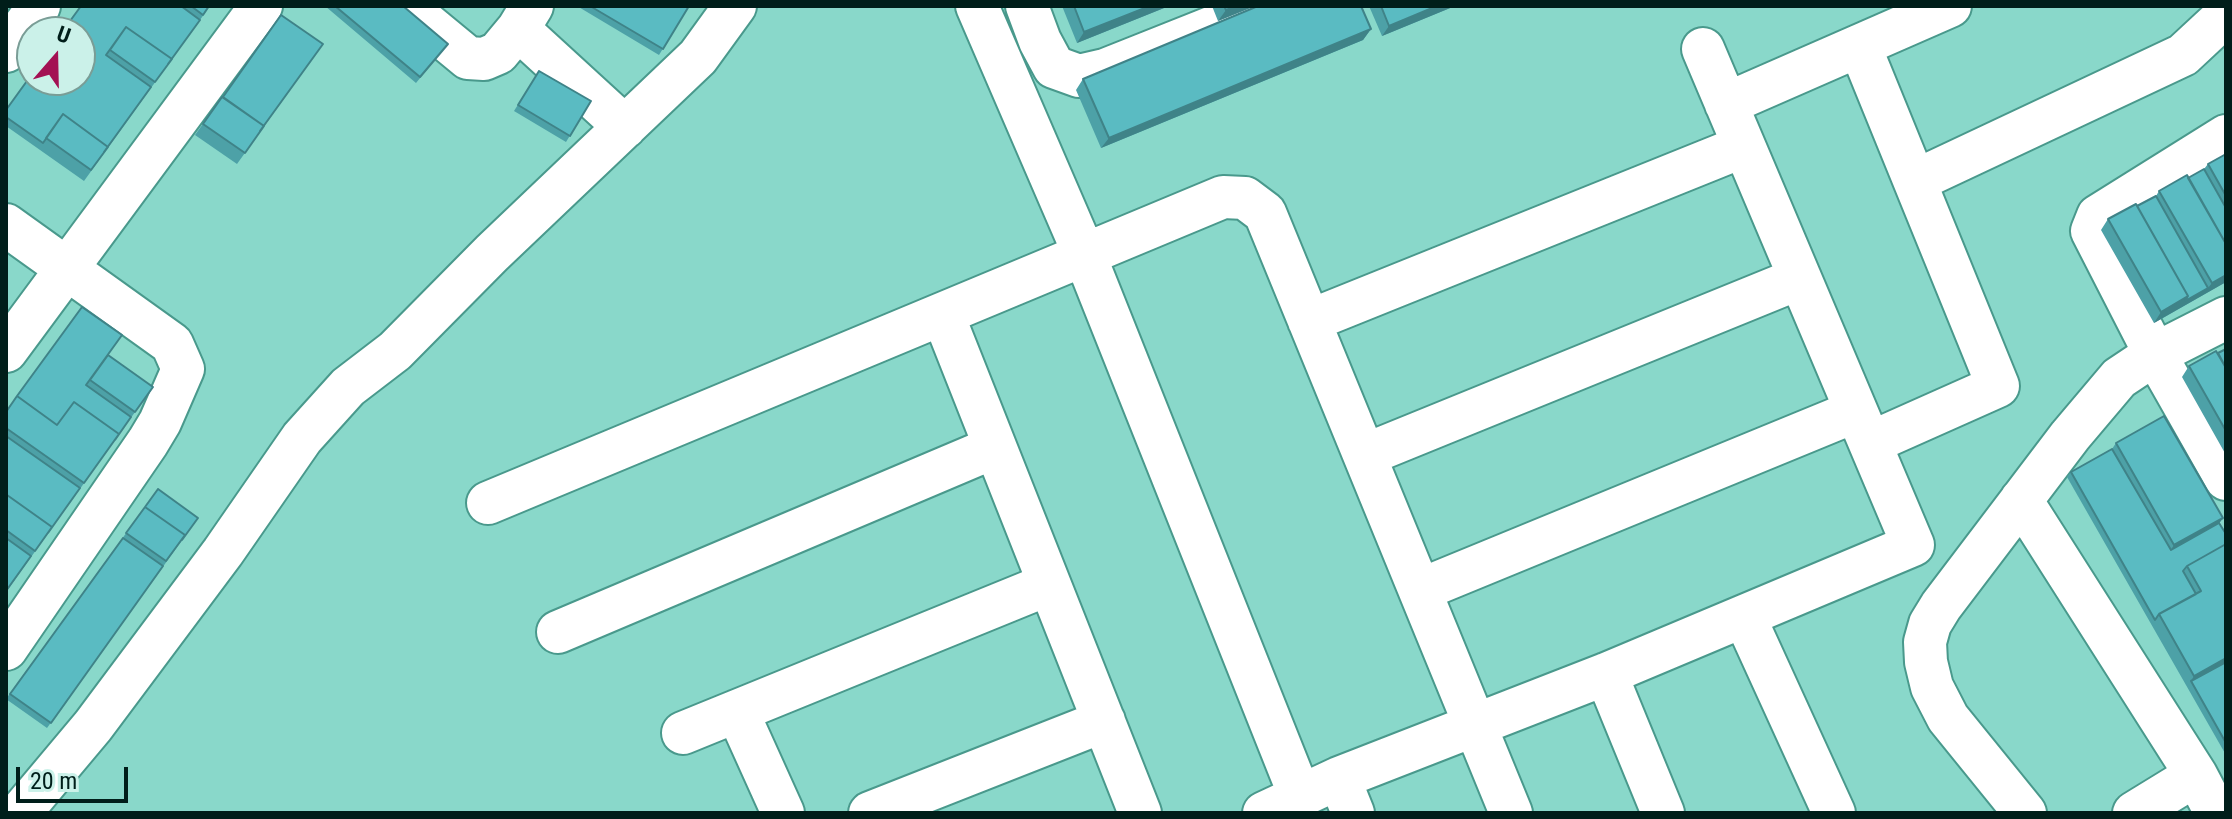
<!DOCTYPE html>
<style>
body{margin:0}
#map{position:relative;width:2232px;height:819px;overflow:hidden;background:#89d8ca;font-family:"Roboto Condensed",sans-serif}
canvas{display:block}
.frame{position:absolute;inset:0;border:8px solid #001e1a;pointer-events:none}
.north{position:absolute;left:16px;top:16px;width:80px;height:80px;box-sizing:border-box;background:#cbf1e9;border:2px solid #7a9d96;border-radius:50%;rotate:20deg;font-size:22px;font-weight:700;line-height:32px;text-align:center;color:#001e1a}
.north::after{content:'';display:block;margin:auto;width:28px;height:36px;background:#a31153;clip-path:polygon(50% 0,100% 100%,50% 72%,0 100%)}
.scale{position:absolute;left:16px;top:767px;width:112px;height:36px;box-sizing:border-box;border:4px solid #001e1a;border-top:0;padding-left:10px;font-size:24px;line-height:28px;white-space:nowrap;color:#001e1a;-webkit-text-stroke:6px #cbf1e9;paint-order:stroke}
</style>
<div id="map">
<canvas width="2232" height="819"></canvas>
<div class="frame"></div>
<div class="north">U</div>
<div class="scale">20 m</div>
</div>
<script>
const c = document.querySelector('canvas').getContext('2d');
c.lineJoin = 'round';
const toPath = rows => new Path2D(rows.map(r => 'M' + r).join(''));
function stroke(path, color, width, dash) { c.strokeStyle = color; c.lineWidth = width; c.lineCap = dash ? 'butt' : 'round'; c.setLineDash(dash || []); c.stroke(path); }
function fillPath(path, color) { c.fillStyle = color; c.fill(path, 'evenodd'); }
const minor = toPath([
 [405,6,468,58,484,59,498,53,518,29,532,6],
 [977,6,1085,256,1300,796],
 [1027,6,1040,41,1054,67,1079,76,1105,70,1266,6],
 [518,29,625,127],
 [1860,47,1998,386,1870,443],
 [6,51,39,6],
 [1726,104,1950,6],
 [2226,136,2098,216,2092,231,2155,354,2226,479],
 [1915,181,2183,55,2226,15],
 [6,225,172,344,183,369,160,422,148,442,6,649],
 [943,315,1140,813],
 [1309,321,1744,146],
 [6,351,261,6],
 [1365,455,1800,278],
 [2021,500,2196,775,2216,813],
 [488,503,1223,197,1245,198,1265,213,1511,813],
 [1420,590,1856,411],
 [1744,616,1834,813],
 [558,632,995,447],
 [1606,674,1663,813],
 [737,711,783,813],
 [683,733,1049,584],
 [1339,778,1353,813],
 [20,813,93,726,223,552,302,438,348,387,395,351,492,253,698,57,735,6],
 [870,813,1104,721],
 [1264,813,1339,778,1606,674,1913,545,1703,49],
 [2025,813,1948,718,1932,687,1926,662,1925,642,1930,624,1941,606,2070,436,2119,378,2155,354,2226,318],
 [2134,813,2196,775]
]);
const wall = toPath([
 [81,6,210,6,84,181,6,126,6,110],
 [325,6,403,6,448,44,416,83],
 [577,6,689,6,659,55],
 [1062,6,1169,6,1077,43],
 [1212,6,1255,6,1218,21],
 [1369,6,1455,6,1382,36],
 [281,15,323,44,237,164,195,135],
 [1371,29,1363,40,1101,148,1076,90,1083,79],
 [539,71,591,101,566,142,514,111],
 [2226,154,2226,282,2154,323,2101,230,2108,219,2137,206,2156,196,2159,191,2188,178,2204,169,2208,164],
 [2226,349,2226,455,2182,377,2189,366],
 [100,366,153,387,6,592,6,412],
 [2116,443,2223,518,2219,523,2226,534,2226,755,2067,477,2071,472,2112,449],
 [145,507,198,518,47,728,6,699]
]);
const shadedWall = toPath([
 [1150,6,1169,6,1077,43,1084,32],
 [1236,6,1255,6,1218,21,1226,10],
 [1437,6,1455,6,1382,36,1389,26],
 [1371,29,1363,40,1101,148,1109,138],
 [2226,275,2226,282,2154,323,2161,312,2188,296,2208,288,2212,283],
 [2223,518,2215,529,2167,556,2174,545],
 [2226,658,2226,665,2191,681,2194,676]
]);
const building = toPath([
 [81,6,181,6,200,20,168,64,172,59,126,27,106,55,151,87,104,152,108,147,63,114,43,143,6,117,6,110,32,74,32,80,80,80,80,32,62,32,81,6],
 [191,6,209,6,203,15,191,6],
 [335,6,403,6,448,44,420,77,335,6],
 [590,6,689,6,663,49,590,6],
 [1074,6,1150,6,1084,32,1074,6],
 [1224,6,1236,6,1226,10,1224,6],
 [1258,6,1361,6,1371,29,1109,138,1083,79,1258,6],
 [1381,6,1437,6,1389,26,1381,6],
 [281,15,323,44,260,131,264,126,223,97,281,15],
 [126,27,172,59,155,82,110,50,126,27],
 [539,71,591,101,570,136,518,105,539,71],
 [222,97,264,126,245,153,203,124,222,97],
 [63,114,108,147,91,170,46,138,63,114],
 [2226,154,2226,196,2208,164,2226,154],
 [2204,169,2226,208,2226,244,2188,178,2204,169],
 [2187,175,2226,244,2226,275,2212,283,2159,191,2187,175],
 [2156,196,2208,288,2185,301,2188,296,2137,206,2156,196],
 [2136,204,2188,296,2161,312,2108,219,2136,204],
 [82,307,122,335,86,385,131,417,115,440,119,434,74,402,57,425,17,396,82,307],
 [2226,349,2226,368,2218,353,2226,349],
 [2216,351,2226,368,2226,431,2189,366,2216,351],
 [108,355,153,387,135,412,90,380,108,355],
 [17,396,57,425,74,402,119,434,84,483,6,428,6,412,17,396],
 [2164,416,2223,518,2174,545,2116,443,2164,416],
 [6,436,80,488,48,533,52,527,7,495,6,496,6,436],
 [2112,449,2171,550,2219,523,2226,534,2226,544,2187,566,2183,571,2196,594,2159,614,2155,620,2071,472,2112,449],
 [158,489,198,518,182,540,185,535,145,507,158,489],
 [7,495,52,527,35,551,6,530,7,495],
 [145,507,185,535,166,561,126,533,145,507],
 [6,538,31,556,6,591,6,538],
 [123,538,163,566,51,723,10,694,123,538],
 [2226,544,2226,658,2194,676,2159,614,2201,591,2187,566,2226,544],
 [2226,662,2226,743,2191,681,2226,662]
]);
stroke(minor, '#49998c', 46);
stroke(minor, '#fff', 42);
fillPath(wall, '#4da1a7');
fillPath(shadedWall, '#3f8388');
fillPath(building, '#5abbc2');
stroke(building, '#3f8388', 2);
</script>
